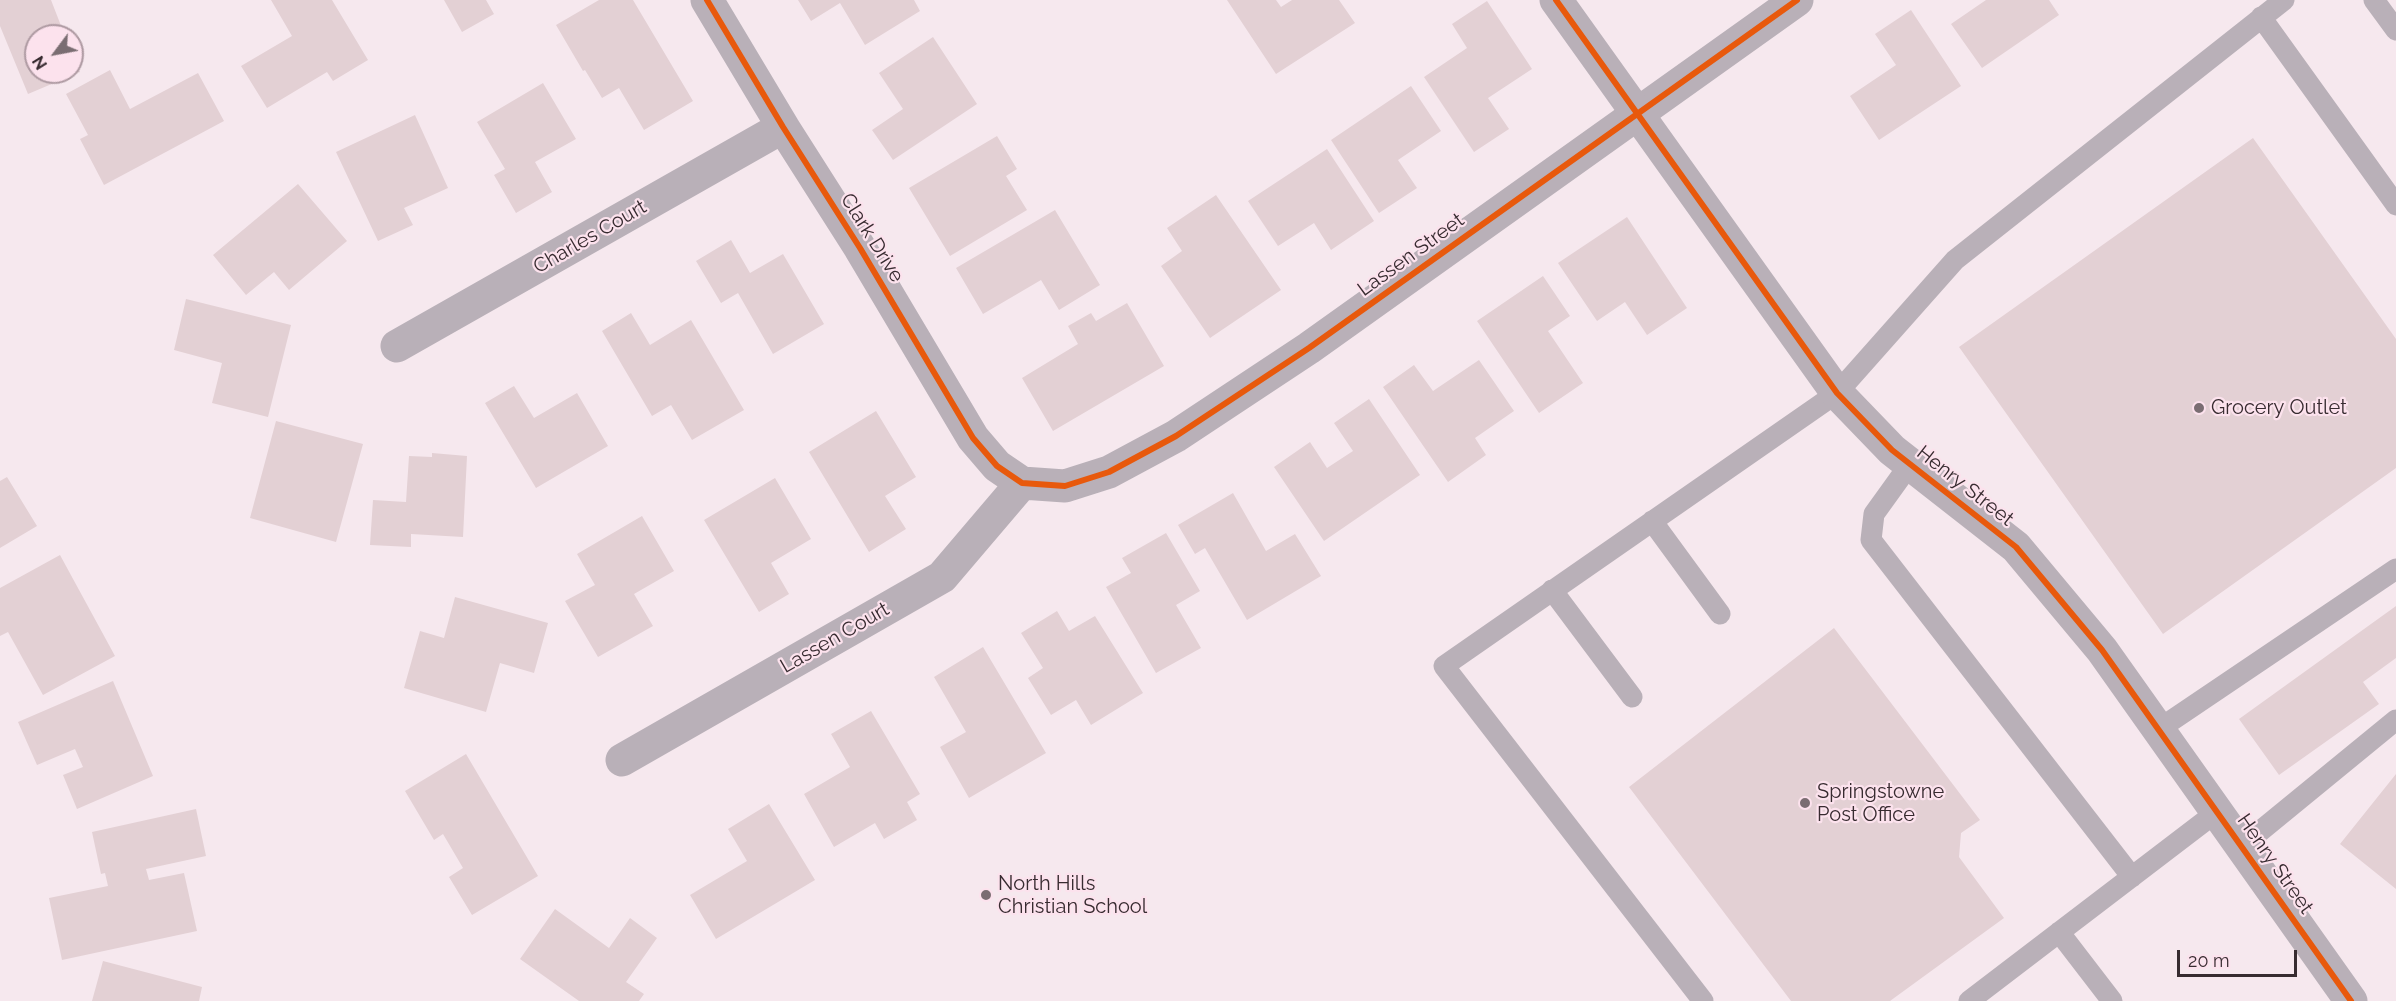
<!DOCTYPE html>
<style>
body{margin:0}
#map{position:relative;width:2396px;height:1001px;overflow:hidden;background:#f6e8ee;font-family:Raleway,sans-serif}
canvas{display:block}
.north{position:absolute;left:24px;top:24px;width:60px;height:60px;box-sizing:border-box;background:#fce2ed;border:2px solid #ad99a1;border-radius:50%;rotate:238deg;font-size:16px;font-weight:700;line-height:24px;text-align:center;color:#372b30}
.north::after{content:'';display:block;margin:auto;width:21px;height:27px;background:#7a6d72;clip-path:polygon(50% 0,100% 100%,50% 72%,0 100%)}
.scale{position:absolute;left:2177px;top:950px;width:120px;height:27px;box-sizing:border-box;border:3px solid #372b30;border-top:0;padding-left:8px;font-size:18px;line-height:21px;white-space:nowrap;color:#372b30;-webkit-text-stroke:4px #fce2ed;paint-order:stroke}
</style>
<div id="map">
<canvas width="2396" height="1001"></canvas>
<div class="north">N</div>
<div class="scale">20 m</div>
</div>
<script>
const c = document.querySelector('canvas').getContext('2d');
c.lineJoin = 'round';
function fillPath(path, color) { c.fillStyle = color; c.fill(path, 'evenodd'); }
const toPath = rows => new Path2D(rows.map(r => 'M' + r).join(''));
function stroke(path, color, width, dash) { c.strokeStyle = color; c.lineWidth = width; c.lineCap = dash ? 'butt' : 'round'; c.setLineDash(dash || []); c.stroke(path); }
function drawText(font, color, halo, rows, align = 'center') {
  c.font = font + ' Raleway,sans-serif'; c.lineWidth = 4.5; c.setLineDash([]); c.textBaseline = 'middle'; c.strokeStyle = halo; c.fillStyle = color; for (const [text, x, y, turn = 0] of rows) {
    c.save(); c.translate(x, y); c.rotate((+turn || 0) * Math.PI / 180); c.textAlign = isNaN(turn) ? turn : align; if (halo) c.strokeText(text, 0, 0); c.fillText(text, 0, 0); c.restore();
  }
}
const building = toPath([
 [0,0,51,0,65,36,36,36,36,72,72,72,72,53,80,72,28,94,0,26],
 [271,0,332,0,368,60,333,81,327,72,267,108,241,66,292,36],
 [444,0,486,0,494,14,462,32],
 [599,0,633,0,693,101,644,130,619,88,602,98,585,70,583,71,556,25],
 [798,0,914,0,920,11,865,45,840,3,811,21],
 [1227,0,1276,0,1281,7,1292,0,1339,0,1355,23,1276,74],
 [1986,0,2049,0,2059,15,1982,68,1951,24],
 [1487,1,1532,69,1488,98,1509,129,1474,152,1424,77,1467,48,1452,24],
 [1911,10,1961,86,1879,140,1850,96,1896,65,1875,34],
 [933,37,977,104,893,160,872,130,903,109,879,73],
 [110,70,130,109,198,73,224,121,104,185,80,139,88,135,66,94],
 [543,83,576,139,535,162,552,192,516,213,494,175,505,169,477,122],
 [1411,86,1441,131,1398,160,1417,188,1379,213,1331,140],
 [415,115,448,188,404,208,413,225,378,241,336,152],
 [997,136,1017,169,1006,176,1027,210,950,256,909,188],
 [2253,138,2396,339,2396,468,2163,634,1959,347],
 [1327,149,1374,221,1331,250,1314,223,1278,246,1248,201],
 [298,184,347,241,289,290,274,272,246,295,213,255],
 [1216,195,1281,290,1210,338,1161,266,1182,251,1167,228],
 [1055,210,1100,285,1059,310,1041,280,983,314,956,268],
 [1627,217,1687,308,1647,335,1625,302,1597,321,1558,263],
 [731,240,750,273,783,254,824,324,773,354,738,293,721,303,696,261],
 [1543,276,1570,316,1548,331,1583,383,1539,413,1477,321],
 [186,299,291,325,268,417,212,403,222,363,174,350],
 [1127,303,1164,366,1053,431,1022,378,1078,344,1068,326,1091,313,1096,321],
 [631,313,650,345,691,320,744,410,692,440,671,405,652,416,602,331],
 [1479,360,1514,411,1475,438,1486,455,1448,482,1383,387,1414,365,1433,391],
 [514,386,534,418,577,393,608,446,536,488,485,403],
 [1369,399,1420,475,1324,541,1274,467,1310,442,1327,468,1353,451,1334,423],
 [876,411,916,477,885,496,906,529,869,552,809,452],
 [276,421,363,444,336,542,250,518],
 [432,453,467,456,463,537,411,534,411,547,370,545,373,500,406,502,409,456,432,457],
 [7,477,37,526,0,548,0,481],
 [775,478,811,539,771,563,789,594,759,612,704,520],
 [1233,493,1266,551,1295,534,1321,576,1247,620,1205,548,1195,554,1178,525],
 [642,516,674,571,634,594,653,626,598,657,565,601,595,585,577,554],
 [1166,533,1200,591,1176,605,1201,648,1156,673,1106,587,1131,573,1122,558],
 [60,555,115,656,43,695,8,632,0,636,0,588],
 [455,597,548,623,534,673,500,663,486,712,404,688,420,631,444,638],
 [2396,606,2396,658,2363,682,2379,704,2279,775,2239,719],
 [1057,611,1069,631,1095,616,1143,693,1091,725,1076,700,1051,715,1028,678,1043,668,1021,633],
 [1834,628,1980,820,1961,833,1959,857,2004,918,1890,1001,1791,1001,1629,787],
 [983,647,1046,753,969,798,940,747,966,732,934,677],
 [113,681,153,776,77,809,63,775,83,767,75,749,37,765,18,722],
 [871,711,920,794,907,802,917,820,884,839,875,823,834,847,804,794,850,767,831,734],
 [466,754,538,876,472,915,449,877,463,868,443,834,434,840,405,791],
 [2396,774,2396,889,2340,844],
 [769,804,815,880,716,939,690,895,747,861,728,829],
 [196,809,206,856,146,869,149,880,184,873,197,931,62,960,49,898,108,886,105,873,101,874,92,832],
 [555,909,609,948,630,918,657,938,626,982,644,994,639,1001,579,1001,520,959],
 [103,961,202,987,199,1001,92,1001]
]);
const service = toPath([
 [2374,0,2396,30],
 [2261,17,2396,205],
 [1910,464,1874,514,1871,540,2132,877],
 [1652,521,1720,614],
 [1552,590,1632,697],
 [2159,729,2396,569],
 [2242,846,2396,720],
 [2059,932,2112,1001],
 [1703,1001,1444,666,1837,393,1955,260,2284,0],
 [1969,1001,2218,811]
]);
const minor = toPath([
 [707,0,783,127,860,248,973,438,997,466,1022,483],
 [397,346,783,127],
 [1022,483,1065,486,1109,472,1176,436,1309,348,1797,0],
 [622,760,942,577,1022,483]
]);
const tertiary = toPath([
 [1556,0,1837,393,1892,450,2016,547,2102,650,2351,1001]
]);
const cycleway = toPath([
 [707,0,783,127,860,248,973,438,997,466,1022,483,1065,486,1109,472,1176,436,1309,348,1797,0],
 [1556,0,1837,393,1892,450,2016,547,2102,650,2351,1001]
]);
const markers = [
 [2199,408,6,"#7a6d72"],
 [1805,803,6,"#7a6d72"],
 [986,895,6,"#7a6d72"]
];
const streetNames = [
 ["Charles Court",590,237,-30],
 ["Clark Drive",872,238,58],
 ["Lassen Street",1411,255,-36],
 ["Henry Street",1965,486,38],
 ["Lassen Court",835,638,-30],
 ["Henry Street",2275,864,55]
];
const poiNames = [
 ["Grocery Outlet",2211,408],
 ["Springstowne",1817,792],
 ["Post Office",1817,815],
 ["North Hills",998,884],
 ["Christian School",998,907]
];
fillPath(building, '#e3d0d4');
stroke(service, '#b9b0b8', 21);
stroke(minor, '#b9b0b8', 33);
stroke(tertiary, '#b9b0b8', 33);
stroke(cycleway, '#e8590c', 6);
for (const [x, y, r, color] of markers) { const dot = new Path2D(); dot.arc(x, y, r, 0, 2 * Math.PI); c.fillStyle = color; c.fill(dot); stroke(dot, '#fce2ed', 2); }
drawText('20px', '#372b30', '#fce2ed', streetNames);
drawText('20px', '#372b30', '#fce2ed', poiNames, 'left');
</script>
